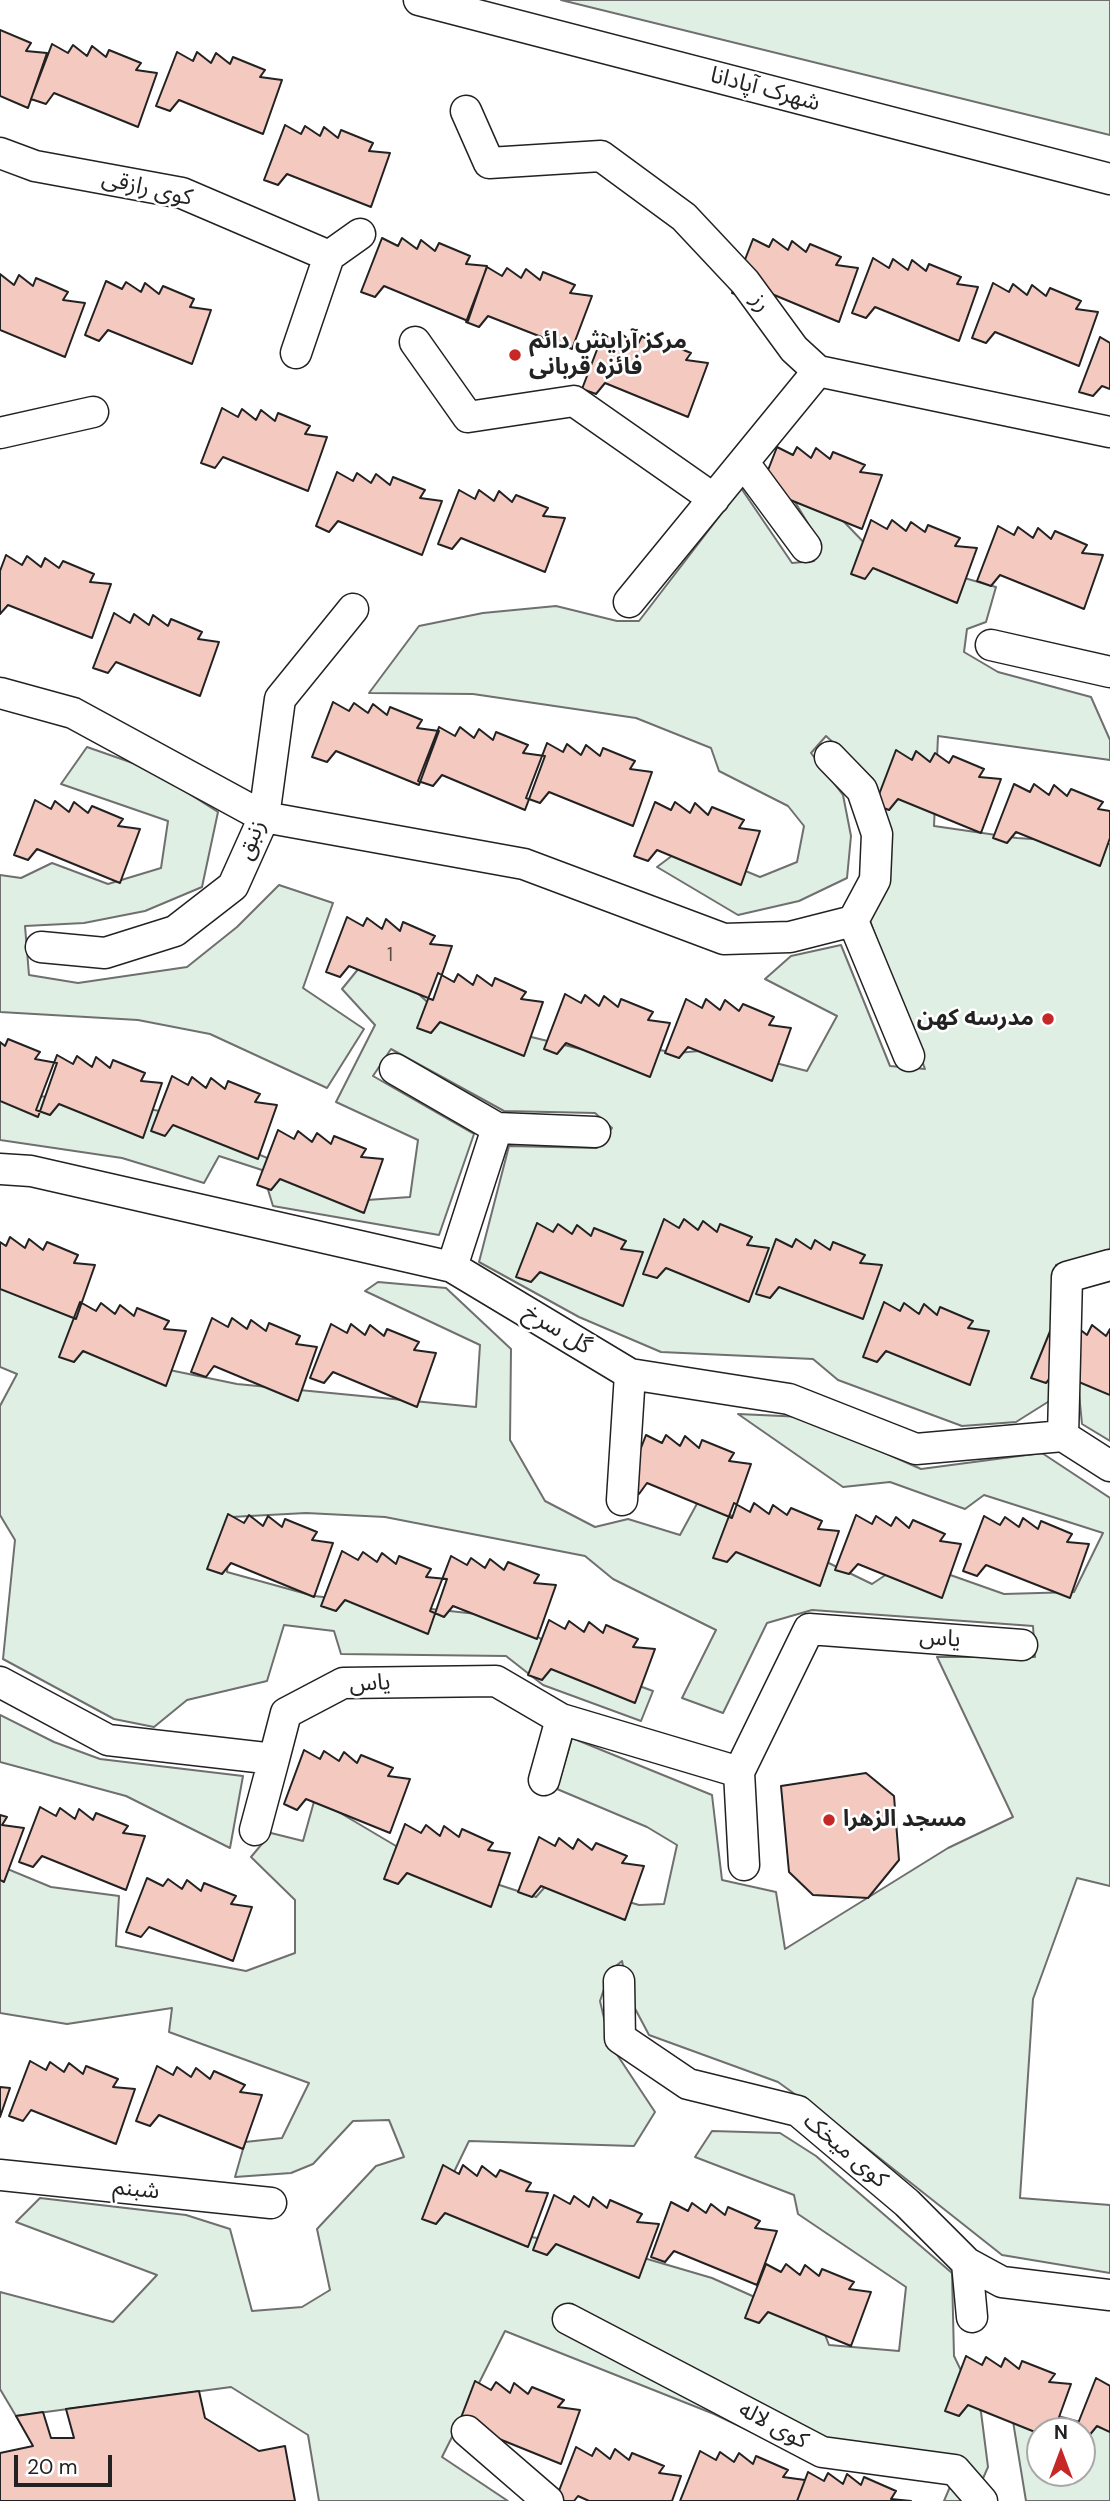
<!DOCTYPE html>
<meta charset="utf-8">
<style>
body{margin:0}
#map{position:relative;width:1110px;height:2501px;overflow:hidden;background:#fff;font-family:"DM Sans",sans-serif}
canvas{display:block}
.north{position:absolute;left:1026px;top:2417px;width:70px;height:70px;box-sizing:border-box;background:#fff;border:2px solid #a7a7a7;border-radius:50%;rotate:0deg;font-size:19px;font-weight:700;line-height:28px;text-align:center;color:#222}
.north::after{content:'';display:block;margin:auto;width:24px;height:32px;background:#c62828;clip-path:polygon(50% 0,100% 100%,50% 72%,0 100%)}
.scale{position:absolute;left:14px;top:2455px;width:98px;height:32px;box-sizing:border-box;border:4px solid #222;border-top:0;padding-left:9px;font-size:21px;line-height:24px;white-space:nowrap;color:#222;-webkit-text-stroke:5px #fff;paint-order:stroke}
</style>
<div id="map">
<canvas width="1110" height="2501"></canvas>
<div class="north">N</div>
<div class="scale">20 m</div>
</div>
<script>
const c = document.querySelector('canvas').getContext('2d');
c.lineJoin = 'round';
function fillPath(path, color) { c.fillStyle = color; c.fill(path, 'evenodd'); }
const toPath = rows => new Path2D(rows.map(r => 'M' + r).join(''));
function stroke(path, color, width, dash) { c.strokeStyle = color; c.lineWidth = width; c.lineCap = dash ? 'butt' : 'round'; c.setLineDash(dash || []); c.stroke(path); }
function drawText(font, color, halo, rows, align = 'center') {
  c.font = font + ' "DM Sans","Noto Sans Arabic",sans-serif'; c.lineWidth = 5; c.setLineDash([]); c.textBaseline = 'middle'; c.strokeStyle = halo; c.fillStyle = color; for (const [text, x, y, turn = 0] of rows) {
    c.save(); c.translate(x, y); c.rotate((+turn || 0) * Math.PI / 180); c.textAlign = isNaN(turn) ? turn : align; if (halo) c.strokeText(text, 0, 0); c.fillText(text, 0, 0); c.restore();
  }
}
const green = toPath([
 [561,0,1110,0,1110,135,561,0],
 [781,479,824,501,873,552,996,587,986,622,967,629,964,652,998,672,1091,697,1110,740,1110,760,938,736,934,826,1017,838,1110,844,1110,1249,1056,1265,1051,1400,1016,1422,962,1426,838,1380,813,1359,661,1352,579,1317,479,1262,509,1146,597,1148,612,1128,595,1113,504,1111,391,1049,373,1076,474,1134,439,1235,273,1206,262,1170,219,1156,204,1183,122,1158,0,1140,0,1094,87,1099,215,1120,234,1144,367,1200,410,1197,418,1140,336,1102,375,1025,342,989,372,952,454,1026,519,1034,597,1053,624,1044,677,1053,721,1049,807,1071,837,1016,765,979,791,956,841,945,890,1066,925,1069,869,918,888,861,873,779,826,736,811,753,843,795,851,836,847,878,799,901,738,915,657,867,685,846,760,877,797,862,804,826,788,806,719,771,711,748,636,718,473,694,369,693,419,626,483,613,556,606,617,621,639,621,741,488,792,563,814,561,818,540,781,479],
 [87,747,150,769,218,812,202,887,145,911,84,923,25,926,29,975,78,983,187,967,237,927,279,885,333,903,303,988,364,1029,327,1088,210,1034,138,1020,0,1012,0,875,21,878,52,863,108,884,161,868,168,821,61,784,87,747],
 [0,1272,155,1367,237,1384,476,1407,480,1345,365,1291,378,1282,446,1288,511,1349,510,1440,545,1501,595,1527,628,1519,680,1535,699,1500,872,1584,908,1560,1004,1594,1074,1592,1103,1533,984,1495,965,1509,890,1482,843,1487,738,1414,804,1417,921,1469,1042,1453,1110,1498,1110,1886,1077,1878,1033,1999,1020,2198,1110,2205,1110,2273,1002,2255,839,2126,778,2082,649,2035,630,1999,622,1961,610,1971,600,2001,610,2044,655,2112,634,2146,469,2141,438,2205,512,2234,620,2251,712,2278,822,2327,829,2345,899,2351,906,2287,798,2214,794,2195,695,2157,712,2131,780,2133,816,2156,952,2273,954,2356,981,2412,988,2467,981,2483,968,2501,944,2501,952,2482,798,2454,714,2414,505,2331,442,2457,508,2501,319,2501,308,2435,231,2387,16,2416,0,2389,0,2292,113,2322,157,2275,16,2222,40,2198,186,2215,230,2229,252,2311,302,2307,330,2290,317,2229,376,2166,404,2157,389,2120,353,2121,313,2164,291,2173,235,2177,245,2142,282,2138,309,2083,169,2032,172,2008,67,2024,0,2013,0,1866,51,1887,119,1896,116,1946,246,1971,295,1953,295,1900,251,1857,271,1833,303,1841,315,1798,396,1846,463,1873,536,1897,552,1879,639,1905,664,1904,677,1845,647,1827,557,1789,572,1738,712,1795,722,1880,776,1892,785,1949,948,1848,1013,1817,937,1657,1035,1657,1033,1626,812,1610,767,1623,723,1713,682,1698,716,1630,613,1579,585,1556,385,1517,306,1513,231,1517,227,1572,314,1596,513,1618,569,1660,653,1691,641,1721,543,1685,506,1656,341,1654,334,1631,284,1625,267,1681,187,1700,154,1727,114,1719,3,1659,15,1540,0,1515,0,1406,17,1374,0,1367,0,1272],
 [1077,1373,1110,1388,1110,1441,1082,1424,1077,1373],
 [0,1715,54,1742,100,1759,243,1776,230,1848,126,1796,0,1762,0,1715],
 [1010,2403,1110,2430,1110,2501,1026,2501,1010,2403],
 [1040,2431,1082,2431,1082,2473,1040,2473,1040,2431]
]);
const building = toPath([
 [0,30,31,43,26,51,47,53,28,108,0,96,0,30],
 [52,44,68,53,73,45,87,56,92,46,106,57,109,50,141,63,136,70,157,73,138,127,54,93,46,104,31,99,52,44],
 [177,52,193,61,197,52,211,63,216,53,230,64,233,57,265,70,260,77,282,80,263,134,179,100,170,111,156,106,177,52],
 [285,125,301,134,305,126,320,136,324,127,338,138,341,130,373,143,369,151,390,153,371,207,287,174,278,185,264,180,285,125],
 [382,238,398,246,402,238,417,249,421,240,435,251,439,243,470,256,466,264,487,266,468,321,384,286,375,297,361,292,382,238],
 [753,239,769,247,773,239,788,250,792,241,806,252,810,244,841,257,836,265,858,268,839,322,755,287,746,298,732,293,753,239],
 [873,258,889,268,893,259,908,270,912,260,926,271,929,264,961,277,957,284,978,287,959,341,875,307,866,318,852,313,873,258],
 [487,267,502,276,507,268,521,278,526,269,540,280,543,272,575,285,570,293,592,296,572,349,488,316,479,327,466,322,487,267],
 [0,274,14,285,19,275,33,286,36,278,68,292,63,300,85,303,65,357,0,330,0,274],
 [106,281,122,289,126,282,141,292,145,283,159,294,163,286,194,299,190,307,211,310,192,364,108,330,99,341,85,335,106,281],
 [993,283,1009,292,1013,284,1027,295,1032,285,1046,296,1050,288,1081,301,1076,309,1098,312,1079,366,995,332,986,343,972,338,993,283],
 [603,334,618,343,623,335,637,346,642,336,656,347,659,340,691,353,686,360,708,363,688,417,605,383,596,394,582,389,603,334],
 [1100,337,1110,343,1110,389,1102,386,1093,396,1079,392,1100,337],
 [222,408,238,417,242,409,256,420,261,410,275,421,278,413,310,426,305,434,327,437,308,491,223,457,215,468,201,463,222,408],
 [777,447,793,455,797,447,811,458,816,448,830,459,833,452,865,465,860,472,882,475,862,529,778,495,756,501,777,447],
 [337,472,353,481,357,473,371,483,376,474,390,485,393,477,425,490,420,498,442,501,422,555,338,521,329,532,316,526,337,472],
 [459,490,475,499,479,490,494,501,499,491,512,502,516,495,548,508,543,516,565,518,545,572,461,538,452,549,438,544,459,490],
 [871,520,887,529,892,520,906,531,911,522,925,532,928,525,960,538,955,546,977,548,957,603,873,568,865,579,851,574,871,520],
 [998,526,1014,535,1018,527,1033,538,1038,528,1051,539,1055,531,1087,545,1082,553,1103,555,1084,609,1000,575,991,586,977,581,998,526],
 [6,555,22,565,27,556,41,567,45,558,59,568,63,561,94,574,90,582,111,584,92,638,8,605,0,614,0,571,6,555],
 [114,613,130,623,134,614,149,625,153,615,168,626,171,619,202,632,198,639,219,642,200,696,116,662,108,673,93,668,114,613],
 [333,702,349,711,354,703,368,713,373,704,387,715,390,707,422,720,417,728,439,731,419,785,336,751,327,762,312,757,333,702],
 [439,727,455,736,460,727,474,738,479,729,493,740,496,732,528,745,523,753,545,756,525,810,442,775,433,786,418,781,439,727],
 [547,743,563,752,567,744,581,755,586,745,600,756,603,748,635,761,630,769,652,772,633,826,549,792,540,803,526,798,547,743],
 [896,750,912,760,916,751,930,762,935,753,949,763,953,756,984,769,979,777,1001,779,981,833,898,799,889,810,875,805,896,750],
 [1014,784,1030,792,1034,784,1049,795,1054,785,1067,796,1071,789,1103,802,1098,809,1110,811,1110,838,1100,866,1016,832,1007,843,993,838,1014,784],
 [35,800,51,809,55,801,69,812,74,802,88,813,92,806,123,819,118,826,140,829,120,883,37,849,28,860,14,855,35,800],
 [655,802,671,810,675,802,690,813,695,803,708,815,712,807,744,820,739,828,760,831,741,885,657,850,648,861,634,856,655,802],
 [347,917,363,926,367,918,382,929,386,919,400,931,403,922,435,936,430,944,452,946,433,1000,349,966,340,977,326,972,347,917],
 [438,973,454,982,458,974,473,985,477,975,492,986,495,978,526,992,521,999,543,1002,524,1056,440,1022,431,1033,417,1028,438,973],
 [565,994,581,1003,585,995,599,1006,604,996,618,1007,621,999,653,1012,648,1020,670,1023,650,1077,566,1043,557,1054,544,1049,565,994],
 [686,999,702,1008,706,999,720,1010,725,1000,739,1011,743,1004,774,1017,769,1025,791,1028,772,1081,688,1047,679,1058,665,1053,686,999],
 [8,1039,40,1052,35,1059,57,1063,38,1117,0,1101,0,1042,5,1046,8,1039],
 [57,1055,73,1064,77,1056,92,1067,96,1057,110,1068,113,1060,145,1073,141,1081,162,1083,143,1138,59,1104,50,1115,36,1110,57,1055],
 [172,1076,188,1085,192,1077,206,1088,211,1078,225,1089,228,1081,260,1094,255,1102,277,1105,258,1159,173,1125,165,1136,151,1131,172,1076],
 [278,1130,294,1139,298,1131,312,1142,317,1133,331,1144,334,1136,366,1149,361,1157,383,1159,364,1213,280,1179,271,1190,257,1185,278,1130],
 [664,1219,679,1228,684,1219,698,1230,703,1221,717,1232,720,1224,752,1237,747,1245,769,1248,749,1302,666,1268,657,1278,643,1274,664,1219],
 [537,1223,553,1232,558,1224,572,1234,577,1225,591,1236,594,1228,626,1241,621,1249,643,1252,623,1306,540,1272,531,1282,516,1277,537,1223],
 [10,1237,25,1248,29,1239,43,1250,47,1242,78,1255,74,1263,95,1265,76,1319,0,1289,0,1242,6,1246,10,1237],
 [776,1239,792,1247,796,1239,811,1249,815,1240,830,1250,833,1242,865,1255,860,1263,882,1265,863,1319,779,1287,770,1298,756,1294,776,1239],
 [80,1302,96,1311,101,1303,115,1314,120,1305,134,1316,137,1308,169,1321,164,1329,186,1331,166,1386,83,1351,74,1362,59,1357,80,1302],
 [884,1302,900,1311,904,1303,919,1314,924,1304,937,1315,940,1307,973,1321,968,1328,989,1331,970,1385,886,1351,877,1362,863,1357,884,1302],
 [212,1318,228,1327,232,1318,247,1329,251,1320,266,1331,269,1323,300,1336,296,1344,317,1347,298,1401,214,1366,206,1377,191,1372,212,1318],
 [331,1324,347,1333,351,1324,365,1335,370,1325,384,1336,387,1329,419,1342,414,1350,436,1353,417,1407,333,1372,324,1383,310,1378,331,1324],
 [1053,1324,1073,1324,1087,1335,1092,1325,1106,1336,1110,1329,1110,1395,1055,1372,1046,1383,1031,1378,1053,1324],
 [646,1435,662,1443,666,1435,680,1446,685,1436,699,1448,702,1440,734,1453,729,1461,751,1464,732,1518,647,1483,639,1494,625,1489,646,1435],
 [734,1503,750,1512,754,1503,769,1514,773,1505,787,1515,791,1508,822,1521,818,1529,839,1531,820,1586,736,1552,727,1562,713,1558,734,1503],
 [228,1514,244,1523,249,1515,263,1526,268,1516,282,1527,285,1519,317,1532,312,1540,333,1543,314,1597,231,1563,222,1574,207,1569,228,1514],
 [856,1515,872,1524,876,1516,891,1526,896,1517,909,1528,913,1520,945,1534,940,1541,961,1544,942,1598,858,1564,849,1574,835,1570,856,1515],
 [984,1516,1000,1525,1005,1517,1019,1527,1023,1518,1038,1529,1041,1521,1072,1534,1067,1542,1089,1544,1070,1598,986,1565,977,1576,963,1571,984,1516],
 [342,1551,358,1560,363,1552,377,1562,382,1553,396,1564,399,1556,431,1569,426,1577,447,1579,428,1634,345,1600,336,1611,321,1606,342,1551],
 [451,1556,467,1565,471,1558,485,1568,490,1559,504,1570,508,1562,539,1575,534,1583,556,1585,537,1639,453,1606,444,1617,430,1611,451,1556],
 [549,1620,565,1629,569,1621,584,1632,589,1622,603,1633,606,1625,638,1639,633,1647,655,1649,635,1703,551,1669,542,1680,528,1675,549,1620],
 [304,1750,320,1759,324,1751,339,1761,344,1752,357,1763,361,1755,393,1768,388,1776,410,1779,390,1833,306,1799,297,1810,284,1804,304,1750],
 [866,1773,894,1796,899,1860,868,1898,813,1895,789,1872,781,1786,866,1773],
 [40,1807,56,1816,60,1808,75,1819,79,1809,93,1820,96,1813,128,1826,123,1833,145,1836,126,1890,42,1856,33,1867,19,1862,40,1807],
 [0,1815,7,1817,2,1825,24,1828,4,1882,0,1880,0,1815],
 [405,1824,421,1833,426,1825,440,1836,444,1826,459,1837,462,1829,493,1843,488,1850,510,1853,491,1907,407,1873,398,1884,384,1879,405,1824],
 [539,1837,555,1846,559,1838,573,1849,578,1839,592,1850,596,1843,627,1856,622,1863,644,1866,625,1920,541,1886,532,1897,518,1892,539,1837],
 [147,1878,163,1886,168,1879,182,1889,187,1880,201,1891,204,1883,236,1896,231,1904,252,1907,233,1961,149,1927,141,1937,126,1932,147,1878],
 [30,2061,46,2070,50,2062,64,2072,69,2063,83,2074,86,2066,118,2079,113,2087,135,2089,116,2144,31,2110,23,2121,9,2116,30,2061],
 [157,2066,173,2075,177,2067,191,2077,196,2068,210,2079,214,2071,245,2085,240,2092,262,2095,243,2149,159,2115,150,2126,136,2121,157,2066],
 [0,2087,10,2088,0,2117,0,2087],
 [443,2165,459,2174,463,2165,477,2176,482,2166,496,2177,500,2170,531,2183,526,2191,548,2193,528,2247,445,2213,436,2224,422,2219,443,2165],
 [554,2195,570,2204,574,2196,589,2207,593,2197,607,2208,610,2200,642,2214,637,2222,659,2224,639,2278,556,2244,547,2255,533,2250,554,2195],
 [671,2202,688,2211,692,2203,706,2213,711,2204,725,2215,728,2207,760,2221,755,2228,777,2231,757,2285,674,2251,665,2262,651,2257,671,2202],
 [766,2264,781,2272,786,2264,800,2275,805,2265,819,2276,822,2269,854,2282,849,2289,871,2292,851,2346,768,2312,759,2323,745,2318,766,2264],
 [966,2356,982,2365,986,2357,1001,2367,1005,2358,1019,2369,1022,2361,1055,2374,1049,2382,1071,2384,1054,2431,1040,2431,1040,2434,968,2405,959,2416,945,2411,966,2356],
 [1096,2378,1110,2386,1110,2432,1097,2426,1088,2437,1082,2435,1082,2431,1075,2431,1096,2378],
 [475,2381,491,2390,496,2382,510,2393,514,2383,528,2394,532,2387,564,2400,558,2407,580,2410,561,2464,477,2430,454,2436,475,2381],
 [199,2391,205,2418,259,2451,285,2446,295,2501,0,2501,0,2453,33,2446,16,2416,43,2412,51,2438,74,2438,66,2409,199,2391],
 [576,2447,592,2456,596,2448,610,2459,615,2449,629,2460,632,2453,664,2466,659,2473,681,2476,672,2501,589,2501,578,2496,574,2501,555,2501,576,2447],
 [700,2451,716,2460,720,2452,734,2462,739,2453,753,2464,756,2456,788,2470,783,2477,805,2480,797,2501,680,2501,700,2451],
 [808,2472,824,2481,828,2473,843,2484,847,2474,861,2485,864,2477,896,2491,891,2499,911,2501,797,2501,808,2472]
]);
const minor = toPath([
 [419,0,1110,179],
 [466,111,489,163,601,156,684,217,745,282,794,349,818,371,1110,432],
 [0,153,35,166,182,193,329,256],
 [415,342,468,417,574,401,714,499],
 [296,353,329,256,360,234],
 [0,433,93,412],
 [744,463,806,547],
 [629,602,818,371],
 [991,645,1110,672],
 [0,693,73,713,264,817,524,864,724,939,790,937,853,921],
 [830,757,862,790,877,834,875,880,853,921,909,1056],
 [41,947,105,953,175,931,233,886,264,817,280,699,353,609],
 [395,1069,497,1128,595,1132],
 [0,1169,31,1171,452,1267,630,1374,789,1399,916,1449,1063,1436,1110,1466],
 [452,1267,497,1128],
 [1063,1436,1067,1277,1110,1265],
 [622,1500,630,1374],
 [0,1682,108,1740,274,1759,286,1713,343,1683,496,1681,561,1719,739,1772],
 [544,1780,561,1719],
 [255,1830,274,1759],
 [744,1865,739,1772,809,1629,1022,1645],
 [619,1981,620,2038,688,2084,798,2111,907,2203,967,2263,1002,2282,1110,2295],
 [0,2175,271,2203],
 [967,2263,972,2317],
 [568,2319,822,2452,955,2470,982,2501],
 [467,2431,548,2501]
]);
const markers = [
 [515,355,7,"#c62828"],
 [1048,1019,7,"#c62828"],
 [829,1820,7,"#c62828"]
];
const numberNames = [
 ["1",390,956]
];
const streetNames = [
 ["شهرک آپادانا",765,90,15],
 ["کوی رازقی",147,189,13],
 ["رز",760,303,54],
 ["زنبق",252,840,-67],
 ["گل سرخ",557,1330,31],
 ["یاس",940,1639,4],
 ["یاس",370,1684,-3],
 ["کوی میخک",845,2151,40],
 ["شبنم",136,2190,6],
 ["کوی لاله",773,2426,28]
];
const poiNames = [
 ["مرکز آرایش دائم",529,342],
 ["فائزه قربانی",529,368],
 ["مدرسه کهن",1034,1019,"right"],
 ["مسجد الزهرا",843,1820]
];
fillPath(green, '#e0efe3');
stroke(green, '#6f6f6f', 2);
fillPath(building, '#f3c9c0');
stroke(building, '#222', 2);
stroke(minor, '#222', 33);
stroke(minor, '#fff', 30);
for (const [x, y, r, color] of markers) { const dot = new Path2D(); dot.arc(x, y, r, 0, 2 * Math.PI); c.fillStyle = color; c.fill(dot); stroke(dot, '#fff', 2.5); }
drawText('19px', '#564c4a', null, numberNames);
drawText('23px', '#222', '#fff', streetNames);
drawText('bold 23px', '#222', '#fff', poiNames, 'left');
</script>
